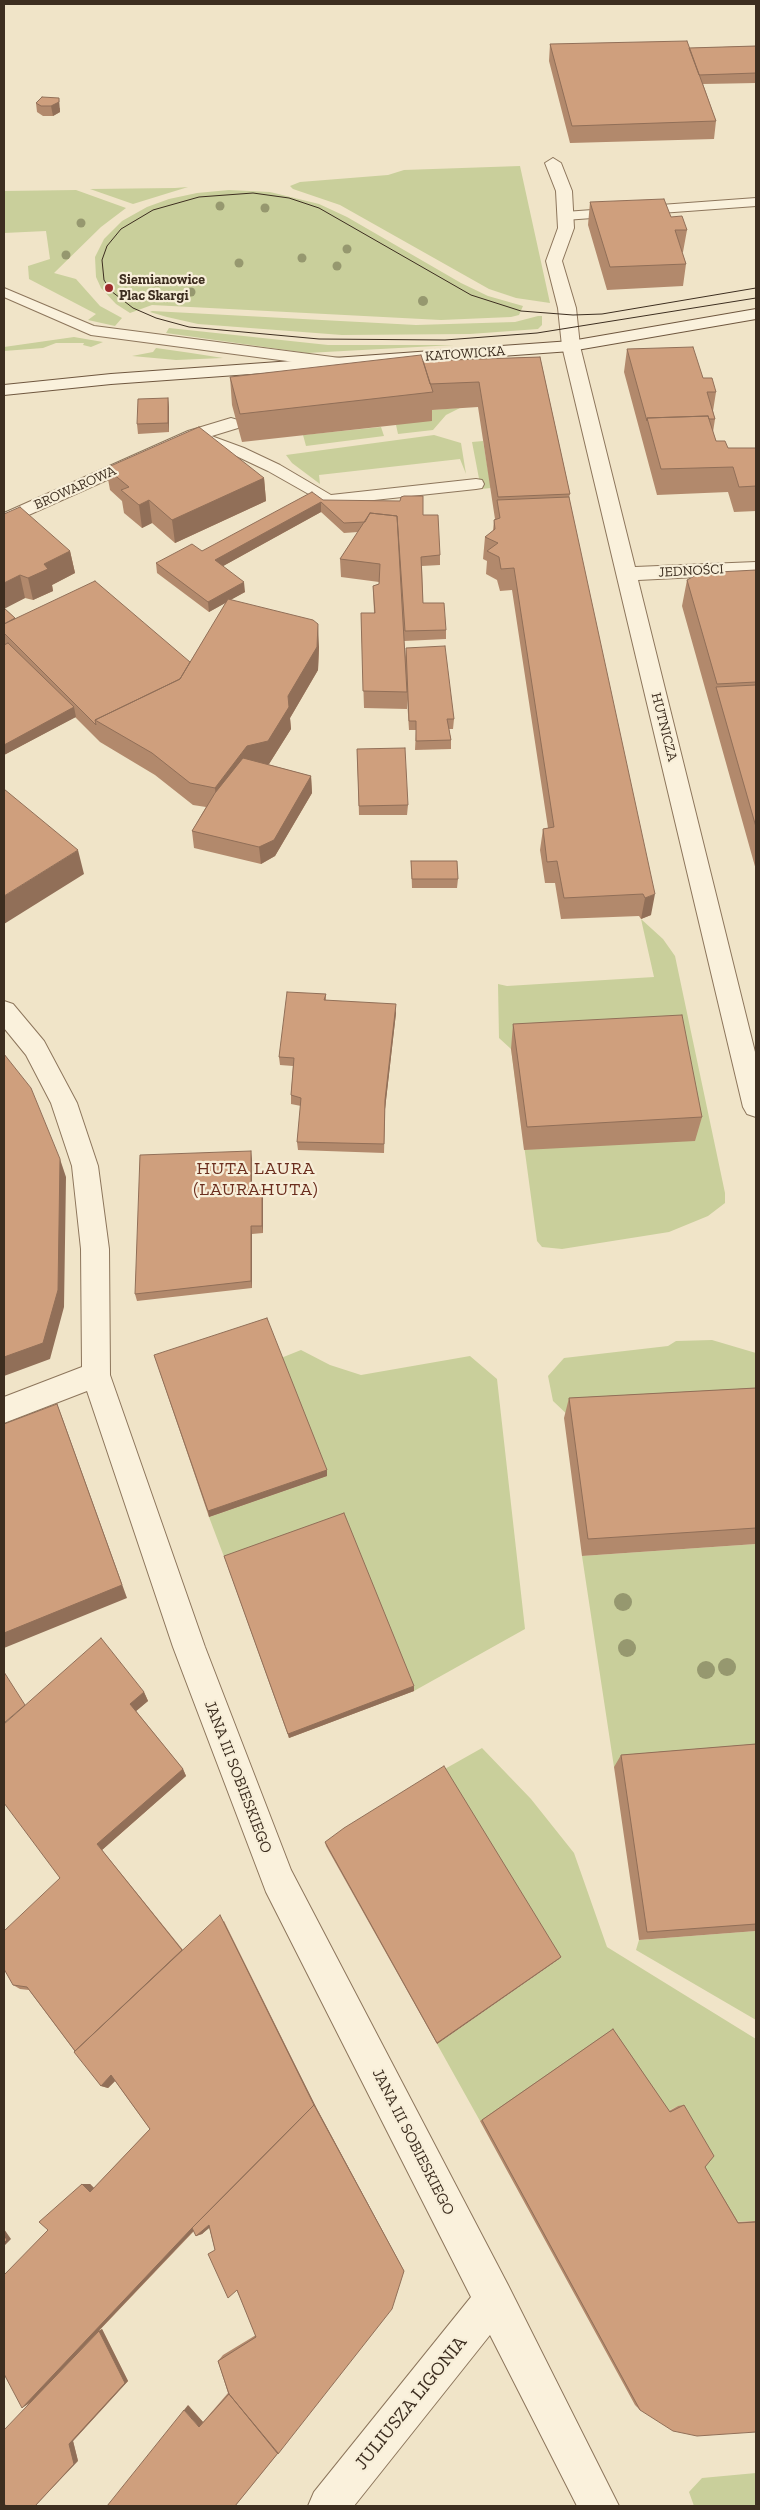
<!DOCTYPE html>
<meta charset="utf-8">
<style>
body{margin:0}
#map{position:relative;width:760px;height:2510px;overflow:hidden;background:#f0e4c8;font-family:"Zilla Slab",serif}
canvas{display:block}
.frame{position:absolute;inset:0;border:5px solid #3d2e20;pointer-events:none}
</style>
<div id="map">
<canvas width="760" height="2510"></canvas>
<div class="frame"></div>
</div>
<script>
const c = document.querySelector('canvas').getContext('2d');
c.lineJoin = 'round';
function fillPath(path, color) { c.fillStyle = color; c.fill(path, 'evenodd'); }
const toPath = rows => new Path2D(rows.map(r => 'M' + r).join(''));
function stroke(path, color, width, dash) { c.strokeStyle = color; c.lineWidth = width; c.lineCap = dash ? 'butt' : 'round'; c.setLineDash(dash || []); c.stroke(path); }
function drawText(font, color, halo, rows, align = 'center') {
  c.font = font + ' "Zilla Slab",serif'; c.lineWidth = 4.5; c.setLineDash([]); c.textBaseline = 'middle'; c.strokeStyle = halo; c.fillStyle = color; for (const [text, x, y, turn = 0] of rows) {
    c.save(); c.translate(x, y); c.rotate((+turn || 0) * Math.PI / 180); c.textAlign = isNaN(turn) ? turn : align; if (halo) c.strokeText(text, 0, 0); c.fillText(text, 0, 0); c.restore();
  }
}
const green = toPath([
 [520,166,550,303,516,298,489,289,340,205,293,189,290,186,300,182,388,175,404,170],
 [188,187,133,204,90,189,175,188],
 [76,190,126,208,101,227,54,273,76,279,100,306,122,318,115,326,88,320,96,314,29,279,28,266,50,259,46,231,4,233,4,191],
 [229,190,270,192,319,204,347,217,461,283,488,296,523,306,519,315,511,317,441,320,152,305,130,313,116,304,101,288,96,277,95,257,104,239,122,221,147,207,169,199,197,193],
 [152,311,416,325,515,322,538,316,542,316,542,325,538,329,470,334,342,335,198,324,167,317,150,312],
 [169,328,328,345,454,345,307,353,166,333],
 [74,337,103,342,91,347,83,345,84,343,56,343,43,348,4,351,4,347],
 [156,348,191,353,223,358,176,360,132,356,153,352],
 [460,408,446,415,433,430,398,434,396,425,430,410],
 [381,427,384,436,306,446,303,435],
 [434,435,461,443,466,474,460,459,319,475,320,484,292,463,286,455],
 [483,441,491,488,481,489,472,442],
 [641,919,663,939,675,956,725,1193,725,1203,708,1216,669,1232,562,1249,542,1247,537,1241,511,1049,499,1038,498,984,507,986,654,977],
 [712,1340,756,1353,756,1418,571,1418,553,1401,548,1376,564,1358,668,1346,676,1341],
 [301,1350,330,1365,361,1375,470,1356,497,1379,525,1629,414,1691,345,1519,226,1562,209,1517,327,1476,281,1358],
 [756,1544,756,1755,614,1767,582,1556],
 [482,1748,531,1799,574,1853,607,1947,756,2039,756,2221,731,2222,698,2168,678,2106,664,2113,480,2121,437,2044,559,1959,443,1770],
 [756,1931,756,2020,636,1950,639,1940],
 [756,2473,756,2506,694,2506,689,2492,702,2478]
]);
const lane = toPath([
 [756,198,756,206,565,220,558,216,565,212,756,198],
 [4,288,94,326,340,358,348,363,340,368,91,335,4,297,4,288],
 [195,430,244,448,280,465,331,495,476,479,482,480,484,484,482,488,476,489,328,505,268,471,232,454,189,438,187,435,189,432,195,430]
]);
const street = toPath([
 [553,158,561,163,572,191,574,228,562,261,576,308,580,346,635,567,756,562,756,574,638,580,756,1056,756,1117,747,1114,743,1107,562,346,558,308,546,261,558,228,556,191,545,163,553,158],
 [231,418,238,420,240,424,238,428,202,439,154,459,4,526,4,513,188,431,231,418],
 [4,1001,13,1004,44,1041,77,1103,98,1166,109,1249,110,1375,205,1647,291,1870,508,2285,619,2506,577,2506,490,2335,354,2506,308,2506,314,2492,471,2297,266,1892,173,1647,87,1391,4,1423,4,1397,82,1367,81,1249,72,1166,51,1103,26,1055,4,1028,4,1001]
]);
const secondary = toPath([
 [756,309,756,319,571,351,111,384,4,395,4,385,111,374,571,341,756,309]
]);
const tram = toPath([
 [756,288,602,314,573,315,521,311,471,295,319,208,289,198,253,193,199,197,153,210,121,229,107,246,102,260,104,280,111,291,133,308,156,318,189,327,319,339,445,340,537,333,756,298]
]);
const trees = [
 [220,206,4.5],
 [265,208,4.5],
 [81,223,4.5],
 [347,249,4.5],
 [66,255,4.5],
 [302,258,4.5],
 [239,263,4.5],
 [337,266,4.5],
 [157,282,4.5],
 [191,292,4.5],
 [423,301,5],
 [623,1602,9],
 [627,1648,9],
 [727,1667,9],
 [706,1670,9]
];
const wall = toPath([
 [550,44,689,48,756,46,756,83,703,84,716,121,714,139,570,143,549,61],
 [36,103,60,108,60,112,53,116,43,116,37,112],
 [590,202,671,217,687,230,683,252,682,252,686,264,683,286,607,290,588,225],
 [627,349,703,378,716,392,713,411,715,419,713,432,716,441,728,448,756,448,756,511,734,512,728,492,657,495,624,372],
 [540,357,570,494,569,497,651,915,641,919,639,916,561,919,555,883,545,883,540,850,543,829,548,828,512,590,500,591,497,580,486,574,487,561,483,559,485,537,493,531,494,520,495,519,478,407,432,410,432,421,242,442,232,405,230,377,423,361],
 [168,398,169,408,169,432,138,434,137,424],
 [106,468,264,478,266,501,175,543,152,523,142,528,124,513,122,501,110,490],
 [323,500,423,515,440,555,440,565,422,566,423,603,446,630,446,639,404,641,406,657,406,648,454,719,453,729,449,729,451,740,451,749,415,750,416,730,409,730,407,699,407,709,364,708,361,613,374,613,373,586,379,584,379,582,341,577,340,559,358,532,344,533,321,512,223,566,245,592,230,600,319,647,318,670,290,718,291,729,269,764,267,764,311,776,312,793,275,856,261,864,194,848,192,831,206,807,193,805,155,775,100,742,75,717,4,755,4,514,70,551,75,573,52,585,53,591,33,600,25,598,4,608,15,618,190,662,227,602,209,612,157,573,156,563,202,551],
 [756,570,756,870,682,606,687,580],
 [357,749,408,805,407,815,359,815],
 [411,861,458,879,457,888,412,888],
 [326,994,326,1000,396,1013,385,1109,384,1153,298,1150,297,1142,301,1106,291,1104,291,1095,293,1066,280,1065,279,1057],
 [513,1024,702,1117,695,1141,524,1150,511,1049],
 [252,1159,252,1191,263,1198,263,1233,252,1234,252,1288,137,1301,135,1294],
 [154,1355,327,1470,327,1476,209,1517],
 [756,1388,756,1544,582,1556,564,1418,569,1398],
 [224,1556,414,1686,414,1691,289,1738],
 [144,1692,148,1701,136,1711,183,1769,186,1776,102,1850,183,1950,224,1921,316,2107,403,2269,404,2271,278,2453,235,2506,188,2405,203,2422,228,2393,218,2361,223,2355,256,2335,237,2291,215,2250,209,2227,202,2234,196,2236,194,2231,94,2336,99,2331,102,2329,128,2381,73,2441,78,2461,30,2403,22,2408,48,2230,82,2184,90,2184,94,2188,150,2129,115,2081,108,2088,101,2086,29,1990,20,1989,13,1985,60,1878,26,1705],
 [756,1744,756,1931,639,1940,614,1767,621,1755],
 [325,1842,559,1959,437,2044,326,1846],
 [613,2029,669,2111,678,2106,684,2105,705,2167,738,2222,756,2221,756,2432,640,2410,635,2405,480,2121]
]);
const shadedWall = toPath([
 [59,98,60,112,53,116,51,106],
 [168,398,169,408,169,432,168,423],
 [264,478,266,501,175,543,172,520],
 [149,500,152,523,142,528,139,505],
 [321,502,321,512,216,570,215,560],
 [70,551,75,573,52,585,53,591,33,600,28,578,44,564],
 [20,575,25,598,4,609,4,583],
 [244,582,245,592,209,612,208,602],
 [318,624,319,647,318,670,290,718,291,729,269,764,249,768,217,810,215,788,247,746,288,696],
 [74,707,76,717,4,755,4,745],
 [311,776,312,793,275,856,261,864,259,847],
 [78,850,84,874,4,924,4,896],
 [655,894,651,915,641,919,645,898],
 [396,1004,396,1013,385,1109,384,1153,385,1100],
 [251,1151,252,1159,252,1199,251,1191],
 [60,1159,66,1177,64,1307,50,1359,4,1376,4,1357],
 [262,1190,263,1198,263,1233,262,1226],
 [251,1226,252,1234,252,1288,251,1281],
 [57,1404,63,1420,127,1598,4,1648,4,1633],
 [327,1470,327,1476,209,1517,208,1511],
 [414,1686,414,1691,289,1738,288,1734],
 [144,1692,148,1701,135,1712,130,1704],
 [183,1769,186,1776,102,1850,97,1844],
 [220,1915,316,2107,403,2269,404,2271,315,2107,197,2227,32,2401,22,2408,192,2228],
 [561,1957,559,1959,437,2044,437,2043],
 [111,2075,118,2078,108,2088,101,2086],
 [82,2184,90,2184,98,2192,90,2192],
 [214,2224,202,2234,196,2236,209,2225],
 [4,2229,11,2239,4,2246],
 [102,2329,128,2381,73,2441,78,2461,35,2506,69,2444,99,2331],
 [188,2405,203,2422,199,2427,184,2410]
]);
const building = toPath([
 [687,41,716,121,572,126,550,44,687,41],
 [756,46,756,73,699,75,689,48,756,46],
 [42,97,59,98,59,102,51,106,41,106,36,103,42,97],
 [664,199,671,217,682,216,687,230,675,230,686,264,610,267,590,202,664,199],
 [693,347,703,378,712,378,716,392,707,392,715,419,709,419,708,416,647,418,647,421,627,349,693,347],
 [421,355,433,392,240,414,230,377,421,355],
 [540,357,570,494,498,497,479,382,430,384,423,361,540,357],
 [168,398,168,423,137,424,138,399,168,398],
 [708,416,716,441,725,441,728,448,756,448,756,486,739,487,733,467,661,469,647,418,708,416],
 [199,427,264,478,172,520,149,500,139,505,121,490,129,487,106,468,199,427],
 [312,492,323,500,400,501,401,497,404,496,423,496,423,515,438,515,440,555,421,557,423,603,444,603,446,630,405,631,397,516,370,513,365,522,344,523,321,502,215,560,244,582,208,602,156,563,192,544,202,551,312,492],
 [569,497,655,894,645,898,643,894,564,898,557,861,547,862,543,829,554,827,514,568,501,569,499,557,487,551,498,543,485,537,495,529,494,520,500,518,497,500,569,497],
 [20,507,70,551,44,564,48,569,28,578,20,575,4,583,4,514,20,507],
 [370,513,397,516,407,692,363,691,361,613,375,613,373,586,379,584,380,564,340,559,370,513],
 [756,570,756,682,717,684,687,580,700,573,756,570],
 [95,581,190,662,180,679,95,720,96,725,4,633,4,624,95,581],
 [228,599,313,620,318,624,317,647,288,696,289,707,268,741,247,746,215,788,190,783,152,753,95,720,180,679,228,599],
 [4,608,15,618,4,624,4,608],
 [8,643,74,707,4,745,4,645,8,643],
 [445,646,454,719,447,719,451,740,416,741,416,721,409,721,406,648,445,646],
 [756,685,756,827,716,687,756,685],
 [405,748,408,805,359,806,357,749,405,748],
 [243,758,311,776,274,840,259,847,192,831,215,793,243,758],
 [4,789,78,850,4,896,4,789],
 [411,861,457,861,458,879,412,879,411,861],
 [287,992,326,994,324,1000,396,1004,385,1100,384,1144,297,1142,301,1098,291,1095,294,1058,279,1057,287,992],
 [682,1015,702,1117,527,1127,513,1024,682,1015],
 [4,1054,31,1088,60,1159,58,1290,43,1343,4,1357,4,1054],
 [251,1151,251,1191,262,1190,262,1226,251,1226,251,1281,135,1294,140,1155,251,1151],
 [267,1318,327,1470,208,1511,154,1355,267,1318],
 [756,1388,756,1528,588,1539,569,1398,756,1388],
 [57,1404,122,1585,4,1633,4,1424,57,1404],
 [344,1513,414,1686,288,1734,224,1556,344,1513],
 [101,1638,144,1692,130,1704,183,1769,97,1844,182,1950,75,2051,27,1987,13,1985,4,1969,4,1931,60,1878,4,1803,4,1724,101,1638],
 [4,1672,25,1705,4,1723,4,1672],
 [756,1744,756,1924,647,1932,621,1755,756,1744],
 [444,1766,561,1957,437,2043,325,1842,344,1828,444,1766],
 [220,1915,314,2105,192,2228,22,2408,4,2374,4,2275,48,2230,39,2222,82,2184,90,2192,150,2129,111,2075,101,2086,74,2052,220,1915],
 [613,2029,670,2112,684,2105,714,2156,705,2167,738,2223,756,2222,756,2432,697,2436,673,2431,640,2410,482,2120,613,2029],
 [314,2105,404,2271,392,2309,278,2454,229,2394,218,2361,256,2337,237,2290,228,2298,208,2254,215,2250,209,2225,196,2236,192,2228,314,2105],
 [4,2235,7,2240,4,2243,4,2235],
 [99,2331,125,2383,69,2444,74,2464,35,2506,6,2506,4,2503,4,2430,99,2331],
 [229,2394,278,2453,235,2506,107,2506,184,2410,199,2427,229,2394]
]);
const markers = [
 [109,288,5,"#9e2a2b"]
];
const farPoinames = [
 ["Siemianowice",119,280],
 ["Plac Skargi",119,296]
];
const farStreetnames = [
 ["KATOWICKA",465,354,-4],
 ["BROWAROWA",75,488,-24],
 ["JEDNOŚCI",691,571,-3],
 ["HUTNICZA",664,727,76]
];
const streetNames = [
 ["JANA III SOBIESKIEGO",238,1777,69],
 ["JANA III SOBIESKIEGO",413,2142,63]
];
const neighbourhoodNames = [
 ["HUTA LAURA",256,1169],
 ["(LAURAHUTA)",256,1190]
];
const nearStreetnames = [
 ["JULIUSZA LIGONIA",411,2403,-51]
];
fillPath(green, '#c9cf9b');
stroke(lane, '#8d765c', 2);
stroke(street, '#8d765c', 2);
stroke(secondary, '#6f573f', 2);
fillPath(lane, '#faf1dc');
fillPath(street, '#faf1dc');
fillPath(secondary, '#faf1dc');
stroke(tram, '#3d2e20', 1);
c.fillStyle = '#96986f';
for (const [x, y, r] of trees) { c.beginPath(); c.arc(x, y, r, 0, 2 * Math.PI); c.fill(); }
fillPath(wall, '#b2896c');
fillPath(shadedWall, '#916f58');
fillPath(building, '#cf9f7d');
stroke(building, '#916f58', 1);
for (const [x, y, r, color] of markers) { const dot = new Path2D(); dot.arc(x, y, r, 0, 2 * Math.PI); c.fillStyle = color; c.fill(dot); stroke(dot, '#f7eed8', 2); }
drawText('bold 14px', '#3d2e20', '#f7eed8', farPoinames, 'left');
drawText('14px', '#3d2e20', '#f7eed8', farStreetnames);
drawText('16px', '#3d2e20', '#f7eed8', streetNames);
c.letterSpacing = '1px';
drawText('18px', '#6b2e1e', '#f7eed8', neighbourhoodNames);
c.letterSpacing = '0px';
drawText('19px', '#3d2e20', '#f7eed8', nearStreetnames);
</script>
